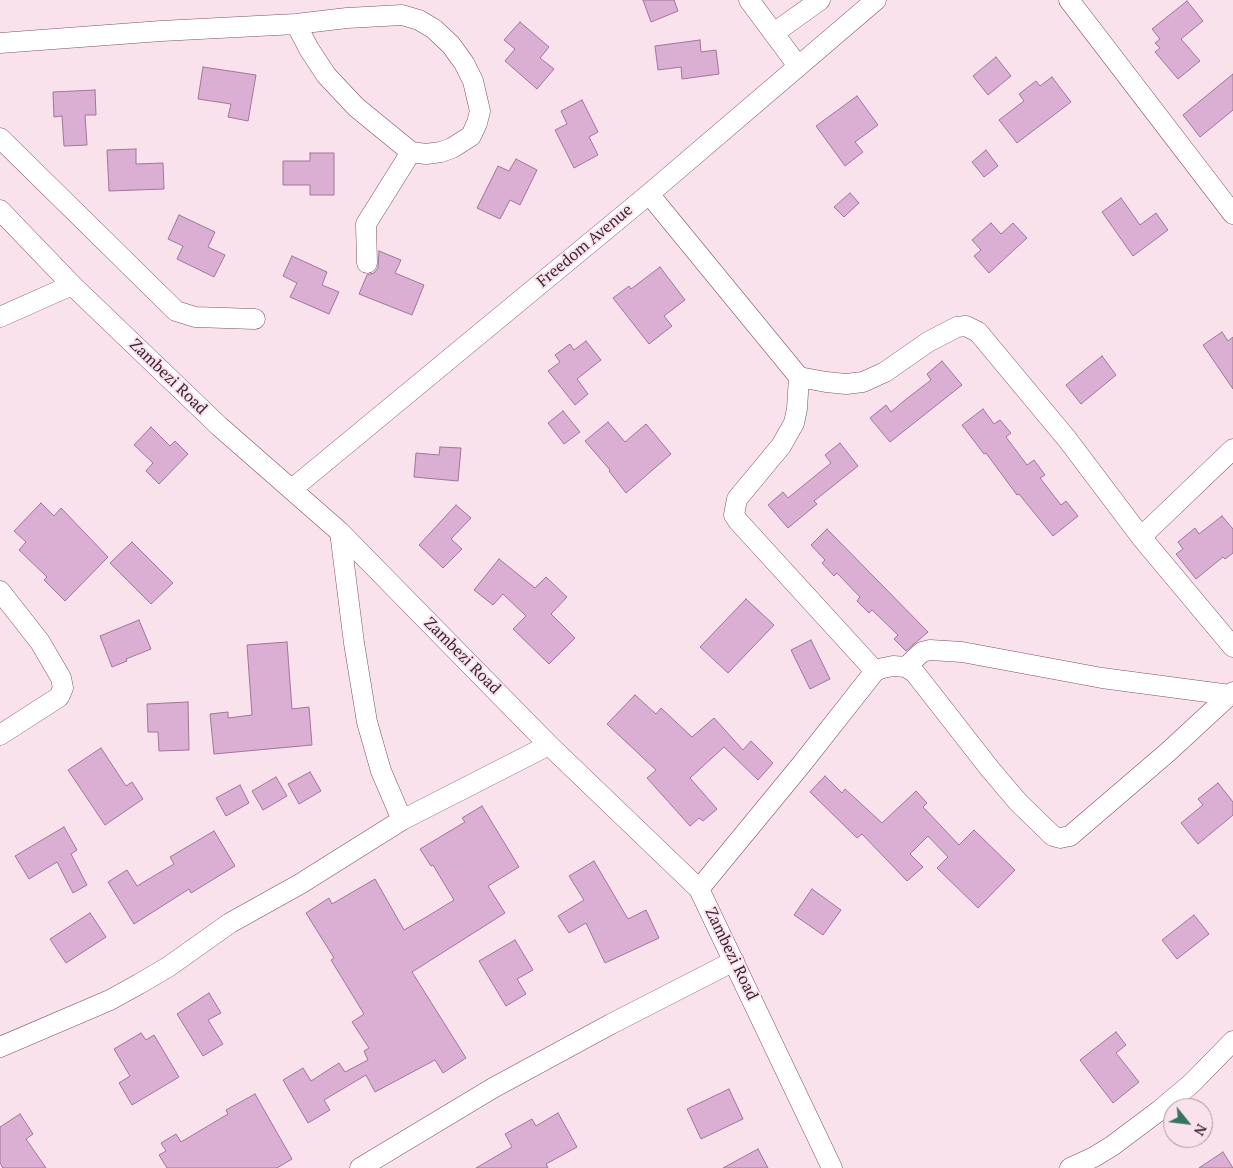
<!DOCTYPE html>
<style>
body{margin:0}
#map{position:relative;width:1233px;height:1168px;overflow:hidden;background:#f9e2eb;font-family:"PT Serif",serif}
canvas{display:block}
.north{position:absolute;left:1163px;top:1098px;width:50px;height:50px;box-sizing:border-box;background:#f9e2eb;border:1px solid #ad97a0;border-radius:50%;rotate:119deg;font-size:14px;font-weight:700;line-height:20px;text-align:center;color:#3c2730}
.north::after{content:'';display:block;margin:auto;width:18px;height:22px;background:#357462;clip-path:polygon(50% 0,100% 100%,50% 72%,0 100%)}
</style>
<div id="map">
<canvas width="1233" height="1168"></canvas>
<div class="north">N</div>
</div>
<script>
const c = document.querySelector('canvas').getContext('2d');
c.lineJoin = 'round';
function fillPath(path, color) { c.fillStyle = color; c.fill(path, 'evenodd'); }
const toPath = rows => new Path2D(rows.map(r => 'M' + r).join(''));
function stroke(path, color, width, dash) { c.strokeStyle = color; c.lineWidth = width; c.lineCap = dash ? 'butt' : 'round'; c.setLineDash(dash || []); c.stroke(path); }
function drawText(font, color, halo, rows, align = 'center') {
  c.font = font + ' "PT Serif",serif'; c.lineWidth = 4; c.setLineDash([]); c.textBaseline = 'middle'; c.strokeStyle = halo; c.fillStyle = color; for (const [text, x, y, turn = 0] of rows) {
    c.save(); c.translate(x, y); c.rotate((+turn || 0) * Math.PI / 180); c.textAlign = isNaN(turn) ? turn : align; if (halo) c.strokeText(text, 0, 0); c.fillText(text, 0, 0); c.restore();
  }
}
const building = toPath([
 [643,0,674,0,678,11,651,22,643,0],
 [1187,1,1203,21,1181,39,1200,61,1178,79,1155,52,1160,48,1155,43,1160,39,1152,29,1187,1],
 [520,22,549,47,540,58,554,69,537,89,505,61,515,49,504,40,520,22],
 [700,40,701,52,716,50,719,74,682,79,681,67,658,70,655,46,700,40],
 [996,57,1011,76,988,95,973,76,996,57],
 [203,67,256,75,248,121,228,117,231,104,198,99,203,67],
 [1233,74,1233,110,1200,137,1183,115,1233,74],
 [1052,77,1071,102,1017,143,999,120,1024,101,1019,94,1036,81,1040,86,1052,77],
 [95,90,96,115,85,115,87,145,64,146,62,116,54,117,53,92,95,90],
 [857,96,878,125,855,142,863,152,845,166,816,126,857,96],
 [582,100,598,132,589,137,598,155,574,168,555,130,567,124,561,111,582,100],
 [136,149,136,164,163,163,164,189,109,191,107,150,136,149],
 [986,150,998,166,984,177,972,162,986,150],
 [310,153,334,153,334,195,310,195,310,185,283,185,283,161,310,161,310,153],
 [516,159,537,170,520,205,510,200,500,219,477,208,498,166,509,171,516,159],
 [850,193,859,203,844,217,834,207,850,193],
 [1121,198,1140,225,1156,213,1168,230,1133,256,1102,212,1121,198],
 [179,215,215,232,208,247,225,255,214,277,177,259,183,246,168,239,179,215],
 [991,223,1001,234,1013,223,1027,238,989,273,974,256,981,250,972,240,991,223],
 [379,251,401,260,395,273,424,285,412,315,359,294,367,275,374,273,378,268,379,251],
 [292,256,327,272,322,285,339,292,329,314,290,297,297,283,283,276,292,256],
 [660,267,685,300,664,316,672,326,649,344,613,298,629,286,631,289,660,267],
 [1222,332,1228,341,1233,337,1233,389,1203,345,1222,332],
 [586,341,601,360,577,379,588,394,575,405,548,371,560,362,555,355,570,344,574,350,586,341],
 [1102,356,1116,375,1081,404,1066,385,1102,356],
 [942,361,962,385,890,442,870,418,886,405,891,412,905,400,931,380,927,374,942,361],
 [983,409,994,424,1000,420,1011,433,1006,437,1027,465,1034,460,1045,475,1040,478,1061,505,1066,501,1078,516,1053,536,1019,494,1017,495,986,453,984,454,962,425,983,409],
 [563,411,580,432,564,444,548,423,563,411],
 [608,422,625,442,646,424,671,454,626,493,609,471,610,470,585,441,608,422],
 [151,427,170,446,175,441,188,454,159,484,146,471,153,463,134,445,151,427],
 [840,443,858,466,814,501,817,504,788,528,768,505,783,492,788,498,831,463,825,455,840,443],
 [440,447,461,448,458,481,414,477,416,453,439,455,440,447],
 [41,503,54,516,61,508,108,557,65,601,44,580,47,577,19,550,26,542,14,531,41,503],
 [456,505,471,518,451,539,462,549,443,568,419,545,456,505],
 [1222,516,1233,529,1233,553,1225,559,1223,557,1196,579,1176,554,1183,549,1178,542,1195,528,1199,534,1222,516],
 [827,529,928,632,906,651,894,639,898,635,872,610,869,613,857,601,860,597,837,573,834,576,822,563,825,560,811,545,827,529],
 [132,542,173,583,151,604,110,563,132,542],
 [499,559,535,588,546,577,567,597,551,614,575,638,549,664,513,629,526,616,503,594,493,605,474,590,499,559],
 [746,599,774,625,728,673,700,647,746,599],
 [139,620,151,649,126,659,127,661,112,667,100,636,139,620],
 [811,640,830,679,810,689,791,650,811,640],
 [287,642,292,709,309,707,312,745,214,754,210,714,228,712,228,718,252,715,247,645,287,642],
 [635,695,656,714,661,708,692,737,714,718,743,750,751,741,773,763,758,780,724,747,690,778,717,809,703,821,699,818,690,826,647,778,656,770,607,724,635,695],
 [188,702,189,750,159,751,158,732,148,732,147,704,188,702],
 [101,748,126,786,132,782,143,799,105,825,68,770,101,748],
 [310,772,321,791,299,804,288,784,310,772],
 [825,776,842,793,845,789,882,823,916,791,927,803,923,807,959,845,974,830,1015,870,978,908,937,868,948,857,928,836,910,854,923,867,907,881,862,834,857,838,810,792,825,776],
 [276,777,287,796,263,810,252,791,276,777],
 [1218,783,1233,802,1233,815,1198,844,1181,823,1203,805,1198,799,1218,783],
 [240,785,249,803,226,816,216,798,240,785],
 [482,806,519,867,488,886,505,913,412,972,466,1058,443,1073,435,1060,375,1092,366,1075,324,1100,330,1110,308,1123,283,1080,303,1068,311,1081,339,1063,345,1072,368,1060,364,1051,369,1048,352,1022,364,1014,331,960,334,958,306,913,329,898,332,904,375,879,404,930,428,916,454,900,433,865,431,866,420,849,465,822,462,818,482,806],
 [64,827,77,850,71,854,87,885,73,893,57,862,29,879,15,856,64,827],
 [214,831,235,866,191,893,189,889,134,924,108,882,127,870,137,886,174,864,170,857,214,831],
 [594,861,628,919,646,910,659,938,605,963,586,923,569,933,558,916,584,900,569,876,594,861],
 [812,889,841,910,823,935,794,915,812,889],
 [90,913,106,937,66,963,50,939,90,913],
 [1194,915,1209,934,1177,959,1162,940,1194,915],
 [515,940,533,970,517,979,526,994,506,1006,479,961,515,940],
 [209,993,221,1013,208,1020,223,1044,203,1056,177,1014,209,993],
 [1116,1032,1126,1045,1116,1053,1139,1082,1113,1103,1080,1060,1116,1032],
 [141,1033,146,1040,154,1035,179,1077,132,1105,119,1083,130,1076,114,1049,141,1033],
 [729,1089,743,1119,701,1139,687,1109,729,1089],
 [255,1094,292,1159,277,1168,167,1168,159,1155,166,1151,161,1143,176,1134,181,1142,228,1114,226,1110,255,1094],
 [558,1113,577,1147,546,1164,548,1168,476,1168,512,1147,505,1134,532,1119,536,1126,558,1113],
 [20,1114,33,1134,26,1139,46,1168,3,1168,0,1163,0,1127,20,1114],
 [758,1149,768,1168,723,1168,758,1149],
 [1223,1152,1233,1168,1199,1168,1223,1152]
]);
const minor = toPath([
 [749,0,798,66],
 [1069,0,1233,214],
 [774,33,820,0],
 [0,43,161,31,296,24,347,18,402,15,419,20,434,29,451,45,464,63,473,81,480,111,477,123,471,136,452,148,441,152,426,154,411,152,356,107,326,75,309,49,296,24],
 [0,138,176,311,195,317,255,319],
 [649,194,799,377,797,409,794,423,781,446,737,499,734,515,738,521,875,671],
 [0,210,72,285,219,426,340,532,549,745,699,889,832,1168],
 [367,263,366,224,411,152],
 [0,317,72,285],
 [799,377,826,382,846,384,863,382,885,372,928,342,957,327,966,326,978,332,1067,439,1141,537,1233,647],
 [292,489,649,194,876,0],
 [340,532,354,643,367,722,381,771,402,820],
 [1141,537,1233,449],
 [0,591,40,642,61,678,63,688,59,697,0,735],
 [906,667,922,652,930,650,962,652,1102,678,1230,695],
 [699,889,801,765,875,671,883,668,893,666,906,667,915,673,990,769,1018,802,1053,836,1060,838,1070,836,1168,752,1233,692],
 [0,1047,110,1000,139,984,168,967,230,923,300,884,402,820,549,745],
 [360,1168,493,1088,611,1024,734,961],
 [1070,1168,1094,1157,1112,1146,1160,1110,1192,1083,1233,1041]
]);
const streetNames = [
 ["Freedom Avenue",585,246,-40],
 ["Zambezi Road",168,377,44],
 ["Zambezi Road",462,656,45],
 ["Zambezi Road",731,954,64]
];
fillPath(building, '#dbafd4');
stroke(building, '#9f7698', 1);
stroke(minor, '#805165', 21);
stroke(minor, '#fff', 20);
drawText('16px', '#3c2730', '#f9e2eb', streetNames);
</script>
